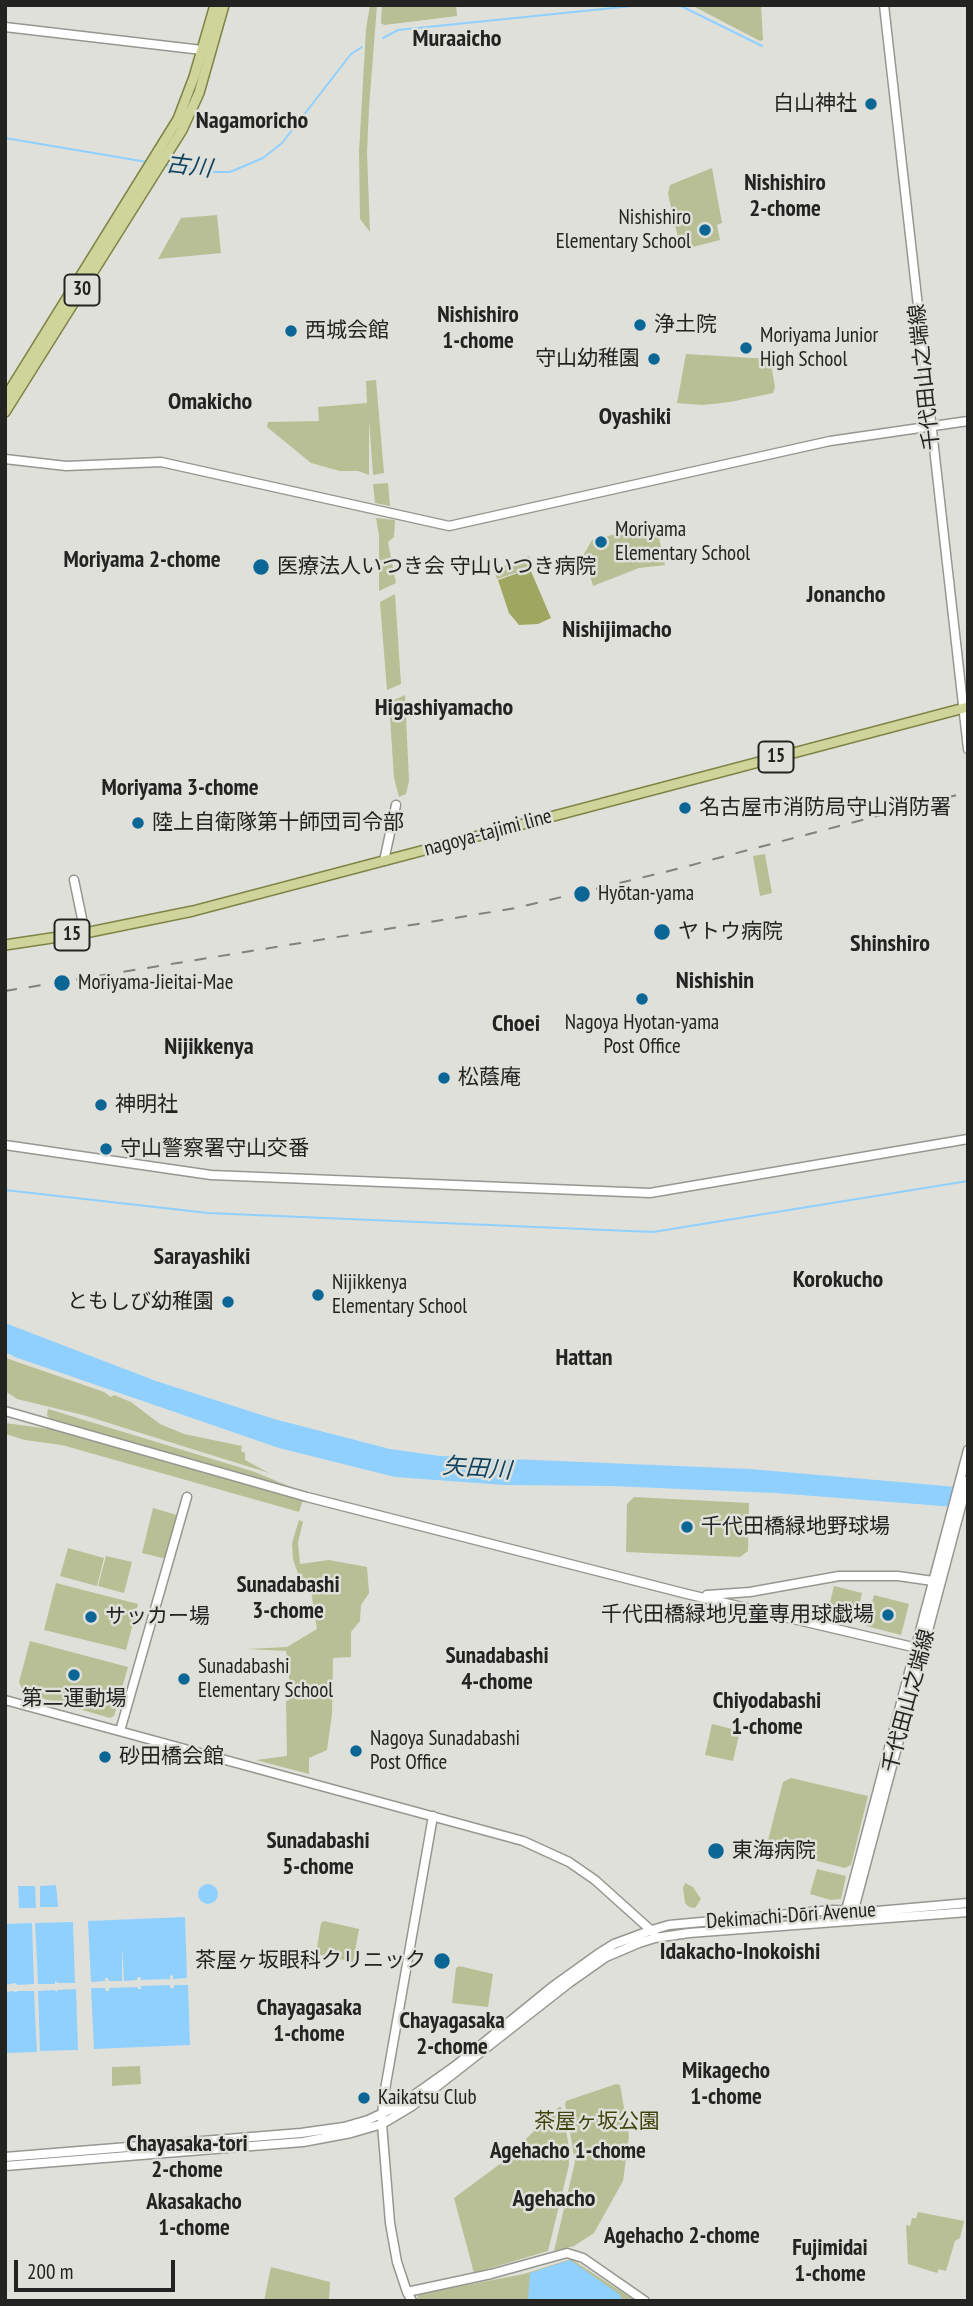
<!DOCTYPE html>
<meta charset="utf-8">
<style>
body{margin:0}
#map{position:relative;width:973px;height:2306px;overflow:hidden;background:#dfe0d9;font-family:"PT Sans Narrow",sans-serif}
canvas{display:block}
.frame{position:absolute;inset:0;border:7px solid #232421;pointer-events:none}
.scale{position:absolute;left:14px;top:2260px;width:161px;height:32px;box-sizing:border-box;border:4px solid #232421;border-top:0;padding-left:9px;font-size:21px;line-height:24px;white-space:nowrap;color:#232421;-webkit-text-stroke:5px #dfe0d9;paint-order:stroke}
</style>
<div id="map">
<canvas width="973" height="2306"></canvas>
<div class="frame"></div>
<div class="scale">200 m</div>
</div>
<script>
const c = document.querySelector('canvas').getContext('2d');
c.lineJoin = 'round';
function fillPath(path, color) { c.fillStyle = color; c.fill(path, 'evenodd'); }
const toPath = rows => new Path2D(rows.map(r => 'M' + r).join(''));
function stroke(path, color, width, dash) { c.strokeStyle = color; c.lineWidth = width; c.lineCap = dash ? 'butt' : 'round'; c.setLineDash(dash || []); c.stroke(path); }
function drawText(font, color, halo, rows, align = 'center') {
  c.font = font + ' "PT Sans Narrow","Noto Sans JP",sans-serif'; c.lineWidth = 5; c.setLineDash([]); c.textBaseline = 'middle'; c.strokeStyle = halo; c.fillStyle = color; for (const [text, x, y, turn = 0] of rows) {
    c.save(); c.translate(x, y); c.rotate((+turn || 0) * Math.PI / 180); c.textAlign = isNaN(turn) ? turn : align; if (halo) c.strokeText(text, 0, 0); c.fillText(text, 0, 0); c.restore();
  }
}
const green = toPath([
 [370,5,377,5,369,108,367,153,370,232,360,219,359,152,366,29],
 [382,5,456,5,457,16,384,25,381,23],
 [691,5,761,5,763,40,760,41],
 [712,168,722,223,717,225,720,240,689,248,679,242,668,194,670,185],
 [217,215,221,253,158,259,181,218],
 [686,354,770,359,775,387,773,393,730,402,703,405,677,403],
 [376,380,384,473,373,475,369,420,369,475,358,471,340,471,311,463,267,427,268,422,319,421,318,407,367,403,366,381],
 [388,483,390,506,375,503,373,484],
 [376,518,395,520,394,537,388,542,396,583,379,591,379,535],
 [656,524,665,565,639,568,593,586,584,554,592,540],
 [529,556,533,567,497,579,494,570],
 [395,594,401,684,387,690,380,602],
 [405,695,409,781,406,794,399,797,394,778,389,702],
 [765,854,772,893,760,896,753,856],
 [6,1358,104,1392,111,1397,114,1395,131,1402,160,1424,184,1434,242,1446,241,1451,245,1453,245,1460,269,1473,83,1415,17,1399,5,1391],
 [48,1409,255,1472,305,1493,51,1421,47,1415],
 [5,1423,73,1432,303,1500,299,1512,62,1445,25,1440,5,1434],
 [634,1497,749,1503,748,1551,740,1557,626,1552,627,1504],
 [153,1508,177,1515,166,1557,162,1558,142,1553],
 [299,1520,303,1522,298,1542,300,1564,329,1560,367,1567,369,1593,361,1605,360,1621,351,1632,351,1657,333,1658,332,1714,327,1750,309,1758,309,1774,256,1760,287,1756,286,1701,289,1700,289,1671,286,1651,247,1649,287,1647,317,1629,311,1591,298,1574,293,1559,292,1543],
 [68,1548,104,1558,97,1586,60,1576],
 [106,1556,132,1562,124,1593,98,1586],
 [56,1583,138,1604,126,1650,44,1630],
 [834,1586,862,1593,856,1621,827,1615],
 [874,1595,909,1604,901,1635,866,1626],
 [30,1641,128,1667,114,1716,110,1718,24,1693,19,1682],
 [712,1724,740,1731,733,1761,705,1755],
 [791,1778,868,1796,851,1865,845,1868,766,1848,783,1782],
 [817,1869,846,1876,841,1899,831,1900,810,1894],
 [685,1883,693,1887,701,1899,695,1908,689,1907,685,1903,683,1888],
 [324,1921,359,1929,353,1962,316,1954,321,1923],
 [459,1966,493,1974,488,2007,452,2003,456,1968],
 [140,2066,141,2084,112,2086,112,2067],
 [616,2084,620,2085,629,2136,623,2181,594,2233,574,2246,554,2251,575,2162,565,2104,566,2101],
 [559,2107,561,2107,568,2141,569,2165,548,2251,474,2273,454,2198,500,2164],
 [918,2212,964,2221,960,2238,955,2241,946,2271,939,2269,937,2273,908,2264,906,2225,910,2226,912,2218,916,2218],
 [571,2259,636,2301,417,2299,419,2294,524,2274],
 [271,2267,330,2282,329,2301,264,2301]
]);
const forest = toPath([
 [530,569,551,618,538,624,519,625,509,613,498,580]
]);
const water = toPath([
 [5,1323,156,1381,274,1419,390,1449,440,1456,750,1469,968,1488,968,1508,775,1493,611,1486,504,1485,395,1477,279,1448,15,1357,5,1352],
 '198 1894a10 10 0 1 1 20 0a10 10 0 1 1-20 0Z',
 [56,1885,58,1907,40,1907,40,1886],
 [18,1886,35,1886,36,1908,19,1908],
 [185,1917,187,1978,173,1979,173,1976,170,1975,170,1979,141,1980,141,1977,138,1977,137,1980,124,1981,122,1946,122,1981,109,1981,108,1978,105,1978,105,1981,91,1982,88,1921],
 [73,1922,75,1983,58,1983,55,1981,55,1984,38,1984,35,1923],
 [32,1923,34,1984,17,1985,16,1983,5,1985,5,1924],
 [170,1985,170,1988,174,1988,174,1985,188,1985,190,2045,94,2049,91,1988,105,1988,106,1991,109,1991,109,1988,137,1987,138,1989,141,1989,141,1986],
 [76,1989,78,2050,40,2051,38,1991,55,1990,56,1992,58,1990],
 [14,1991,16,1993,17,1991,34,1991,37,2052,5,2053,5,1992],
 [570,2260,619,2294,623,2301,528,2301,530,2273]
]);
const stream = toPath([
 [679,5,762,46],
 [383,38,398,30,642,5],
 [5,138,147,162],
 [166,165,209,172,230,172,263,158,282,143,351,54,362,47],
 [5,1190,208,1213,653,1232,968,1181]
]);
const secondary = toPath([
 [884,5,968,749],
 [5,27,202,50,207,48],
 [5,459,66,466,161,462,449,526,830,441,968,421],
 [384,861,396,805],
 [74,880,85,933],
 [5,1145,211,1175,650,1193,968,1139],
 [5,1411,307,1497,687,1594,917,1648],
 [707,1595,750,1592,839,1576,898,1576,933,1581],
 [5,1700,523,1841,569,1862,595,1880,654,1933],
 [120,1731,187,1497],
 [853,1913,968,1480],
 [845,1914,968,1450],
 [5,2157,301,2133,344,2127,368,2120,400,2105,455,2066,552,1987,598,1954,614,1944,652,1930,669,1925,833,1910,877,1911,968,1903],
 [5,2166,252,2146,303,2142,351,2133,382,2124,412,2106,569,1983,606,1957,639,1943,655,1938,689,1933,968,1912],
 [407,2292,491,2274,567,2253,583,2258,645,2301],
 [412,2301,407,2292,397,2262,390,2223,382,2124,383,2101,433,1816]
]);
const primary = toPath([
 [5,398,178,119,194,77,215,5],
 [5,412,182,130,199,93,224,5],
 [5,945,85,933,193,911,968,707]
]);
const rail = toPath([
 [5,991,516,908,669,871,968,792]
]);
const markers = [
 [871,104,7,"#0b6696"],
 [705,230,7,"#0b6696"],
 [640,325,7,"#0b6696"],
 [291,331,7,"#0b6696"],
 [746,348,7,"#0b6696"],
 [654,359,7,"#0b6696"],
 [601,542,7,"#0b6696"],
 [261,567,9,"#0b6696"],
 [685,808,7,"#0b6696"],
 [138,823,7,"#0b6696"],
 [582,894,9,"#0b6696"],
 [662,932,9,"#0b6696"],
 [62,983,9,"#0b6696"],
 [642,999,7,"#0b6696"],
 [444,1078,7,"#0b6696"],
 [101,1105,7,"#0b6696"],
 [106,1149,7,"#0b6696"],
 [318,1295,7,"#0b6696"],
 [228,1302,7,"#0b6696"],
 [687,1527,7,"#0b6696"],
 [888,1615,7,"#0b6696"],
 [91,1617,7,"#0b6696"],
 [74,1675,7,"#0b6696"],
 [184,1679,7,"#0b6696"],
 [356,1751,7,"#0b6696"],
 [105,1757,7,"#0b6696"],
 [716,1851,9,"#0b6696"],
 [442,1961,9,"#0b6696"],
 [364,2098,7,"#0b6696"]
];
const shields = [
 [82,290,35],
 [776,757,35],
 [72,935,35]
];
const shieldNames = [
 ["30",82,290],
 ["15",776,757],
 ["15",72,935]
];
const poiNames = [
 ["白山神社",857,104,"right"],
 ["Nishishiro",691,218,"right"],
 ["Elementary School",691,242,"right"],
 ["浄土院",654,325],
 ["西城会館",305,331],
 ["Moriyama Junior",760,336],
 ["High School",760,360],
 ["守山幼稚園",640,359,"right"],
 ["Moriyama",615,530],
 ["Elementary School",615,554],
 ["医療法人いつき会 守山いつき病院",277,567],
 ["名古屋市消防局守山消防署",699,808],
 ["陸上自衛隊第十師団司令部",152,823],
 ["Hyōtan-yama",598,894],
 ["ヤトウ病院",678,932],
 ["Moriyama-Jieitai-Mae",78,983],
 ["Nagoya Hyotan-yama",642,1023,"center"],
 ["Post Office",642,1047,"center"],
 ["松蔭庵",458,1078],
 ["神明社",115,1105],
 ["守山警察署守山交番",120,1149],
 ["Nijikkenya",332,1283],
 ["Elementary School",332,1307],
 ["ともしび幼稚園",214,1302,"right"],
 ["千代田橋緑地野球場",701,1527],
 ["千代田橋緑地児童専用球戯場",874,1615,"right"],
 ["サッカー場",105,1617],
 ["Sunadabashi",198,1667],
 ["Elementary School",198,1691],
 ["第二運動場",74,1699,"center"],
 ["Nagoya Sunadabashi",370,1739],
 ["Post Office",370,1763],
 ["砂田橋会館",119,1757],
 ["東海病院",732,1851],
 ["茶屋ヶ坂眼科クリニック",426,1961,"right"],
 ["Kaikatsu Club",378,2098]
];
const streetNames = [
 ["千代田山之端線",925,377,-96],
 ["nagoya-tajimi line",488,833,-15],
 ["千代田山之端線",909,1701,-75],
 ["Dekimachi-Dōri Avenue",791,1916,-4]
];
const parkNames = [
 ["茶屋ヶ坂公園",597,2122]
];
const waterNames = [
 ["古川",189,167,7],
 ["矢田川",477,1469,4]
];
const neighbourhoodNames = [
 ["Nishishiro",785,183],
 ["2-chome",785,209],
 ["Nishishiro",478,315],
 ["1-chome",478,341],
 ["Moriyama 2-chome",142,560],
 ["Moriyama 3-chome",180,788],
 ["Sunadabashi",288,1585],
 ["3-chome",288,1611],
 ["Sunadabashi",497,1656],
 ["4-chome",497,1682],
 ["Chiyodabashi",767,1701],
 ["1-chome",767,1727],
 ["Sunadabashi",318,1841],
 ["5-chome",318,1867],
 ["Chayagasaka",309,2008],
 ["1-chome",309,2034],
 ["Chayagasaka",452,2021],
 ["2-chome",452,2047],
 ["Mikagecho",726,2071],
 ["1-chome",726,2097],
 ["Chayasaka-tori",187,2144],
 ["2-chome",187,2170],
 ["Agehacho 1-chome",568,2151],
 ["Akasakacho",194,2202],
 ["1-chome",194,2228],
 ["Agehacho 2-chome",682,2236],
 ["Fujimidai",830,2248],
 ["1-chome",830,2274]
];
const quarterNames = [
 ["Muraaicho",457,39],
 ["Nagamoricho",252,121],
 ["Omakicho",210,402],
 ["Oyashiki",635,417],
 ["Jonancho",846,595],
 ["Nishijimacho",617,630],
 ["Higashiyamacho",444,708],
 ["Shinshiro",890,944],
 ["Nishishin",715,981],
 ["Choei",516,1024],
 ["Nijikkenya",209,1047],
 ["Sarayashiki",202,1257],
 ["Korokucho",838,1280],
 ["Hattan",584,1358],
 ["Idakacho-Inokoishi",740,1952],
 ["Agehacho",554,2199]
];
fillPath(green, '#b9bf94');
fillPath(forest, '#9ea660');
fillPath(water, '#8fd0ff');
stroke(stream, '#8fd0ff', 2);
stroke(secondary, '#959790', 11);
stroke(primary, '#7e8445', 12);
stroke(secondary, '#fff', 8);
stroke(primary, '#cfd49b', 9);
stroke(rail, '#81827d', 2, [12, 12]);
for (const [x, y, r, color] of markers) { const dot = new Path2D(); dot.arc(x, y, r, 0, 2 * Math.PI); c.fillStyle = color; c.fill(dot); stroke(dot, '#dfe0d9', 2.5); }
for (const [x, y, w] of shields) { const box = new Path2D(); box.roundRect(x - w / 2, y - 15.5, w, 31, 5); c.fillStyle = '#dfe0d9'; c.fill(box); stroke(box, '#232421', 2); }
drawText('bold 19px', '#232421', null, shieldNames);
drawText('21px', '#232421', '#dfe0d9', poiNames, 'left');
drawText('21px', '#232421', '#dfe0d9', streetNames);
drawText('21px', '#3f430c', '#dfe0d9', parkNames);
drawText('italic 23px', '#0f4361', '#dfe0d9', waterNames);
drawText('bold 23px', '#232421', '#dfe0d9', neighbourhoodNames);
drawText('bold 24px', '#232421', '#dfe0d9', quarterNames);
</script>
